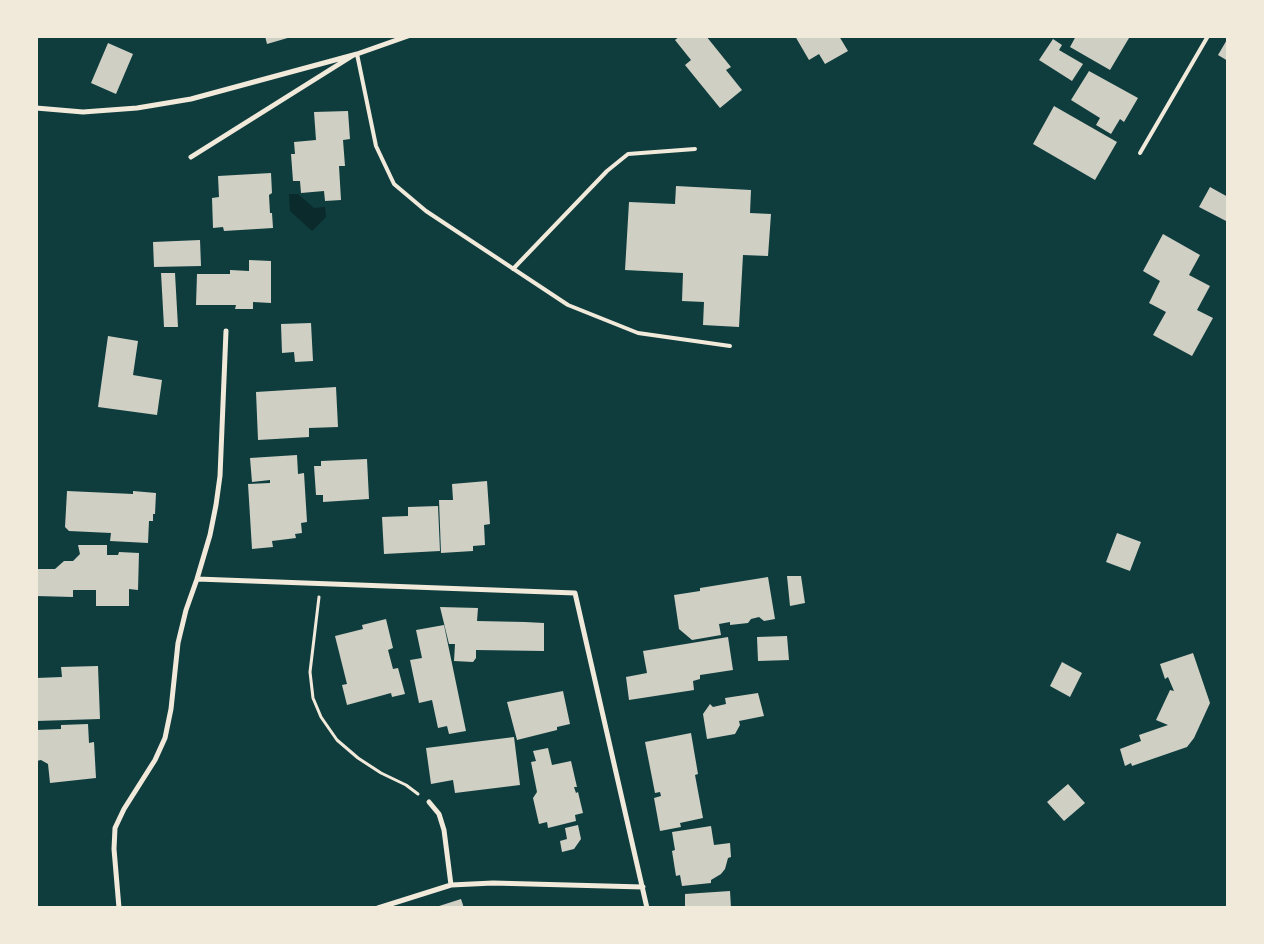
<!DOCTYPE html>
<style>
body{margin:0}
#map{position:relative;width:1264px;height:944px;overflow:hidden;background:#0f3d3e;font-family:Barlow,sans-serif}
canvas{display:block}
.frame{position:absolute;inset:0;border:38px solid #f1e9da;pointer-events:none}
</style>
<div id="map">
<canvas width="1264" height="944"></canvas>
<div class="frame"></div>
</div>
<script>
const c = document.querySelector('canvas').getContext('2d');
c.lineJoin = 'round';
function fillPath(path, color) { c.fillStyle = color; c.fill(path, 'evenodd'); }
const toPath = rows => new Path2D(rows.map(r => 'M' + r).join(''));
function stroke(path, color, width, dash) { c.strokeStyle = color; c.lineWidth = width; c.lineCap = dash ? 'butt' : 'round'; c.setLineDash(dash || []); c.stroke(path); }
const water = toPath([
 [289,194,298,194,314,208,325,207,326,217,312,231,290,211]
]);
const building = toPath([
 [265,36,291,36,291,37,267,44],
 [680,36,706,36,731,67,726,70,742,90,720,108,685,65,691,60,675,40],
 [795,36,839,36,848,51,825,64,819,54,809,60],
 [1076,36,1125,36,1129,38,1110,70,1070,47],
 [1228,38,1228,61,1218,55],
 [1053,39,1062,45,1059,50,1083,64,1072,81,1039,60],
 [108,43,133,54,116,94,91,83],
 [1089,71,1138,98,1124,122,1120,119,1111,134,1096,125,1100,118,1071,100],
 [1054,106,1117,142,1095,180,1033,144],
 [348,111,350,139,343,140,345,166,339,166,341,200,325,201,324,191,301,193,300,181,293,181,291,154,295,154,294,142,316,140,314,112],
 [271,173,272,193,269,195,270,213,272,213,273,228,224,231,223,227,213,228,212,198,219,197,218,176],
 [676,186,751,190,750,213,771,214,768,256,743,255,739,327,703,325,704,302,682,301,683,273,625,270,629,202,675,204],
 [1210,187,1228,197,1228,222,1199,207],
 [1163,234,1200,255,1189,275,1210,286,1197,310,1213,318,1192,356,1153,335,1166,312,1149,303,1160,281,1143,271],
 [200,240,201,266,154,267,153,242],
 [249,260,271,261,271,303,253,302,253,309,235,309,236,305,196,305,197,274,230,274,230,270,249,271],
 [161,273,175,273,178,327,164,327],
 [311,323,313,361,295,362,294,352,282,353,281,324],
 [108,336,138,341,133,375,162,380,157,415,98,407],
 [336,387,338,427,309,428,309,437,258,440,256,392],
 [297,455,298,474,304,473,307,522,301,523,302,533,295,534,296,538,272,541,273,547,252,549,248,484,270,483,270,480,252,482,250,458],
 [367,459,369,499,323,502,323,495,316,495,314,466,321,466,321,461],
 [487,481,490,524,484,525,485,545,473,546,473,551,441,553,439,500,453,500,452,484],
 [67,491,133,494,133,491,156,493,155,514,153,514,153,521,149,521,148,543,110,541,111,533,69,531,65,527],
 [438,506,440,551,384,554,382,517,408,516,408,507],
 [1117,533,1141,542,1130,571,1106,562],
 [78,545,107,545,107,555,118,555,119,552,139,553,138,590,129,589,129,606,96,606,96,590,73,590,73,597,36,596,36,569,55,569,64,561,73,561,80,554],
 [787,576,801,576,805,603,790,606],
 [768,577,775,619,764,621,759,617,751,619,748,623,730,625,730,622,719,624,721,635,692,640,679,629,674,595,700,591,700,588],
 [440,607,478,608,477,621,525,622,544,623,544,651,476,650,476,658,473,662,454,661,455,644,449,644],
 [386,619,393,648,388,650,393,669,398,668,405,694,392,697,391,693,347,705,342,685,347,684,335,636,363,629,362,625],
 [444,625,466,731,449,734,447,726,438,728,432,700,419,703,410,660,422,658,416,630],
 [787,636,789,660,758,661,757,637],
 [728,637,733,670,700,675,700,679,693,681,694,690,629,700,626,677,647,673,643,651],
 [1193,653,1210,703,1194,738,1187,747,1132,766,1131,763,1125,766,1120,749,1141,741,1139,735,1168,725,1156,720,1170,690,1174,691,1168,677,1165,679,1160,664],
 [1062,662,1082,673,1070,697,1050,686],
 [98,666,100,719,36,721,36,678,62,677,61,667],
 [563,691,570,724,557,727,557,730,517,740,507,702],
 [758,693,764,716,739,721,740,725,735,734,707,739,703,714,710,704,713,707,726,704,725,698],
 [88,724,89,743,94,742,96,778,50,783,48,764,41,760,36,761,36,730,61,729,61,725],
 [691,733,698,774,695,775,703,818,680,823,681,827,660,831,654,798,661,796,660,792,655,793,645,742],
 [514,737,520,785,455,793,453,780,431,784,426,748],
 [548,748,552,765,571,761,577,787,574,787,576,793,578,792,583,813,575,815,576,821,548,828,547,822,539,824,533,798,537,792,531,762,536,761,533,751],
 [1068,784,1085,803,1064,821,1047,802],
 [578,825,581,839,574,849,562,852,560,841,567,839,565,828],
 [711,826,714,845,730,843,731,857,728,858,725,869,721,874,711,880,711,883,682,886,680,875,676,876,672,851,675,850,672,832],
 [730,891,731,908,685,908,685,894],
 [461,899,464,908,437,908,436,907]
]);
const path = toPath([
 [319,597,310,672,313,698,321,717,337,740,358,758,381,773,406,785,418,794]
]);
const service = toPath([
 [357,54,376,146,394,184,426,211,568,305,638,333,730,346],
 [1140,153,1208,36],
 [513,269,607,171,628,154,695,149]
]);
const minor = toPath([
 [36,108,83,112,137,108,191,99,357,54,408,36],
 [191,157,352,56],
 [197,579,575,593,647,908],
 [429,802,439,814,444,830,451,885],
 [119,908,114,849,115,828,124,809,155,760,165,738,171,709,178,643,186,610,197,579,210,535,216,505,220,476,226,331],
 [378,908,451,885,493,883,643,887]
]);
fillPath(water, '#0a2a2b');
fillPath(building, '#cfcfc3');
stroke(path, '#f1e9da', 3);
stroke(service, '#f1e9da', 4);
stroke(minor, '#f1e9da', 5);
</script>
